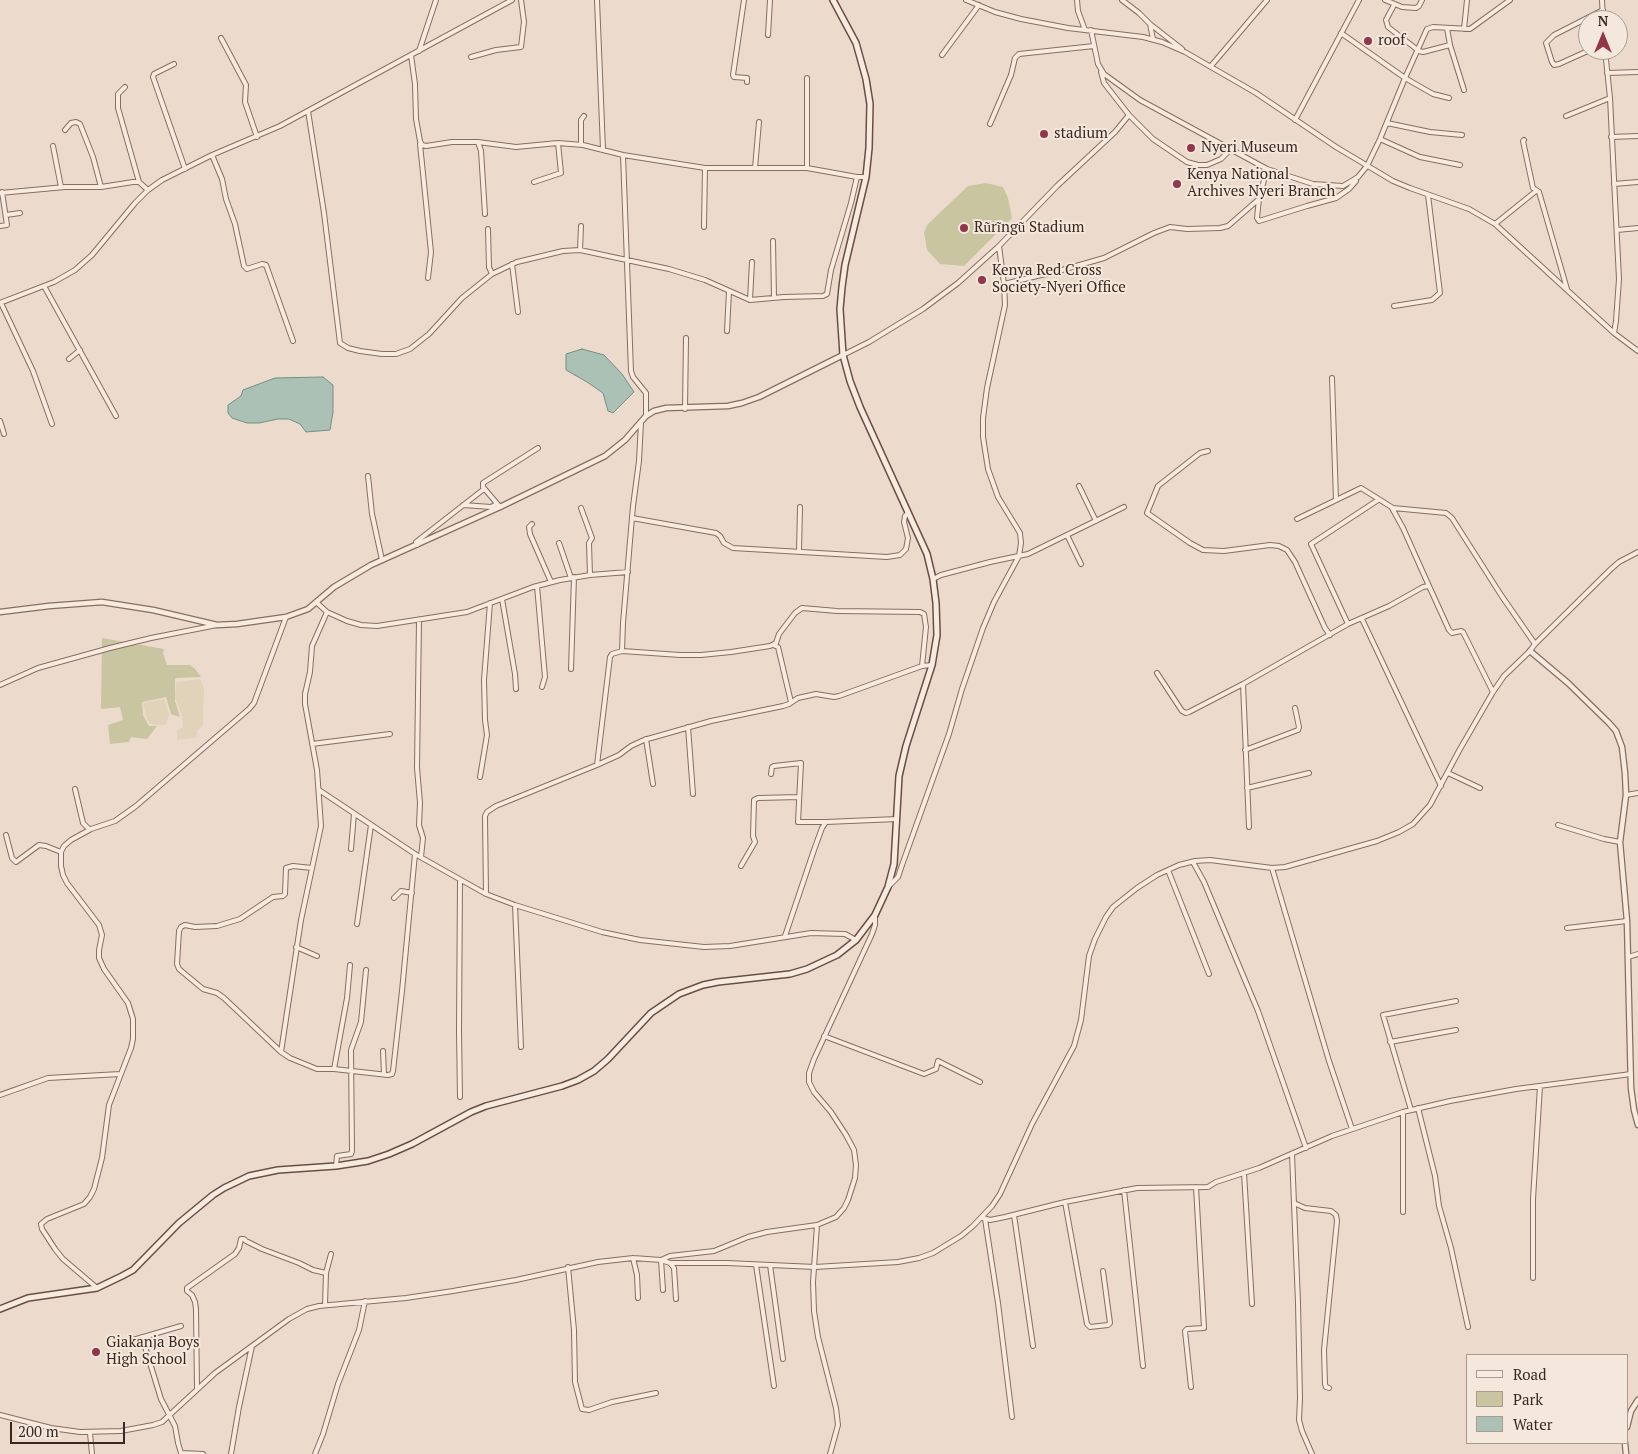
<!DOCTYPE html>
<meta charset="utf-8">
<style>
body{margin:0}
#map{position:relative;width:1638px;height:1454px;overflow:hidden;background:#ecdbcc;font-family:"PT Serif",serif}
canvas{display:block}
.legend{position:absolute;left:1466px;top:1354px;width:162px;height:90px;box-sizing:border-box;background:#f4e7db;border:1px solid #aa9b91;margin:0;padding:6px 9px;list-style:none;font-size:15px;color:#3a2923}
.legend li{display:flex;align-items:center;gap:10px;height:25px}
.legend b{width:25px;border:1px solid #aa9b91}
.north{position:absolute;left:1578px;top:10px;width:50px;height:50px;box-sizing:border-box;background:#f4e7db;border:1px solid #aa9b91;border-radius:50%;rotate:0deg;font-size:14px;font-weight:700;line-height:20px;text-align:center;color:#3a2923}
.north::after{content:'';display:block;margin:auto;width:18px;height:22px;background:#92364a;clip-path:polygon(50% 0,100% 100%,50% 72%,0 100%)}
.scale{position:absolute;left:10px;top:1422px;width:115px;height:22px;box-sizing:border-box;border:2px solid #3a2923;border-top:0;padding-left:6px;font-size:15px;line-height:18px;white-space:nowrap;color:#3a2923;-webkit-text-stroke:4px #f4e7db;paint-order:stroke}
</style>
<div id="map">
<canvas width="1638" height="1454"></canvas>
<ul class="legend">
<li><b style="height:6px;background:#f7eadf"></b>Road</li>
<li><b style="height:14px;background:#c9c5a0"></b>Park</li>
<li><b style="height:14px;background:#abc1b6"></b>Water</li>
</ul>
<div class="north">N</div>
<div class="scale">200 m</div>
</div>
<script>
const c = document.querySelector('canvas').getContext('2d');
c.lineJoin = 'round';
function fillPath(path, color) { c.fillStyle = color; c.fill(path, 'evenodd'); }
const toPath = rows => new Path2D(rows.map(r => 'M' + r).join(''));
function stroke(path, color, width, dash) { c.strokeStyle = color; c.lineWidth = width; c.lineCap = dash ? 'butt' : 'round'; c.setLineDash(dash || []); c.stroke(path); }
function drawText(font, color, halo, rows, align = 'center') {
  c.font = font + ' "PT Serif",serif'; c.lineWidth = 4; c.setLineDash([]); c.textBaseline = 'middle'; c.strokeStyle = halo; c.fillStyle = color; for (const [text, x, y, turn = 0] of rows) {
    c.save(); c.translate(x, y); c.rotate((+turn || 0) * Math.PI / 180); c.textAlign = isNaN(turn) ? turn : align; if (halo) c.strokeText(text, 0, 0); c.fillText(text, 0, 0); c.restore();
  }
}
const farmland = toPath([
 [200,679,204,688,203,726,198,730,196,738,177,740,177,730,183,727,182,716,175,698,176,682],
 [164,699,169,714,166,725,150,724,146,716,143,703]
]);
const green = toPath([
 [986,183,1003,187,1008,198,1012,218,964,266,940,264,927,250,924,232,928,224,968,186],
 [102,638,164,649,163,653,167,665,190,665,195,669,201,677,175,678,175,701,180,717,171,714,166,697,142,702,143,715,149,726,157,726,147,739,131,737,129,742,110,744,108,725,123,720,120,707,101,709]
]);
const water = toPath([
 [582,349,604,355,622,374,634,392,613,413,608,411,603,393,587,382,566,370,566,354,582,349],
 [323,377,333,385,333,412,330,430,306,432,300,424,289,419,278,419,259,423,247,423,232,418,228,413,228,405,241,396,243,390,275,378,323,377]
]);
const minor = toPath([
 [597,0,603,149],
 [744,0,733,75,734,77,747,78,747,82],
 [966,0,995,12,1021,19,1068,28,1143,37,1162,42,1185,52,1256,93,1336,147,1393,181,1410,188,1469,209,1495,224,1614,333,1638,351],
 [1077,0,1078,11,1085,30],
 [1122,0,1139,13,1150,24,1153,39],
 [1385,0,1402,7,1416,8,1419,6,1422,0],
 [1602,0,1603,20],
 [1394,5,1386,20,1388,27,1419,51,1423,52,1450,45],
 [1150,24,1182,49],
 [1447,28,1450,45,1464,90],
 [1464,29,1467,0],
 [1091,30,1098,64,1104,74,1140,100,1267,169,1313,184,1343,186,1358,177,1367,166,1380,139,1405,78,1427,29,1433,27,1470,29,1510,0],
 [1341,33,1405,78,1433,94,1449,98],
 [768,35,770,0],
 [221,38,246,85,245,102,257,137],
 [1590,50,1559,64,1554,65,1552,62,1546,43,1554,35,1603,10],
 [1605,50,1610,98,1619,279,1616,321,1614,333],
 [419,51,436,0],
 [411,55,415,84,416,119,420,141,422,145,426,146,452,142,478,142,516,147,558,143,583,145,623,155,705,168,807,168,857,177,866,177],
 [942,55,979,5],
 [471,57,496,50,521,47,524,22,521,0],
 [174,64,154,74,153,77,185,169],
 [1211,66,1267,0],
 [1101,72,1104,83,1129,115,1153,139,1187,162,1198,165,1207,165,1221,159,1231,149],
 [1607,73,1638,72],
 [125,87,118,94,118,108,139,182],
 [308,111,324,213,340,343,348,348,360,351,382,354,396,354,410,349,429,334,462,298,492,274,517,262,563,251,580,250,669,269,705,280,750,300,784,297,823,296,827,294,831,270,851,203,857,177],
 [1566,116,1610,98],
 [1295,120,1359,0],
 [1387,123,1430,132,1462,135],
 [990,124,1011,75,1015,58,1019,54,1094,46],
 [65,130,71,123,76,122,80,124,93,157,101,187],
 [1611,137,1638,136],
 [1380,139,1420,157,1460,165],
 [1524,140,1523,141,1533,188,1539,192,1567,289],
 [478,142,481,151,485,214],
 [420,144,431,252,428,278],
 [581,145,581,120,584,116],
 [53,146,61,187],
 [212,155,222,179,226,199,235,224,244,266,247,269,262,264,266,265,293,341],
 [623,155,631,371,633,377,646,393,646,416],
 [755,168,759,122],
 [807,168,807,78],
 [534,182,561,173,558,143],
 [1614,184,1638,182],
 [0,193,65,187,101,187,133,182,139,182,148,190],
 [1259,199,1257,218,1259,221,1307,206,1336,198,1349,189,1356,181],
 [6,215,20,213],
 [1495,224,1536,191],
 [0,226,7,225,2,192],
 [704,227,705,168],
 [488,229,489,267,492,274],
 [1617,230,1638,228],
 [773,241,774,298],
 [580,250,581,226],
 [512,264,518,312],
 [1004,284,1062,270,1104,258,1154,233,1170,227,1187,229,1220,228,1228,226,1259,199,1267,169],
 [44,286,116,416],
 [750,300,752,262],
 [0,303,54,282,75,270,92,255,135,203,148,190,162,180,212,155,280,126,512,0],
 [1,303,33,371,52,424],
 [1394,306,1432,300,1440,293,1428,195],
 [727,331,729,291],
 [843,355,869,342,923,309,958,283,999,246,1057,186,1115,132,1129,115],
 [69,359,80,350],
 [1332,378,1336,500],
 [685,409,686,338],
 [0,421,4,434],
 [1208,451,1200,453,1158,486,1147,513,1190,543,1203,550,1224,551,1270,545,1279,546,1287,550,1295,562,1325,628,1330,635],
 [368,476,372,514,382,560],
 [1079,486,1096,521],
 [463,505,491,507,497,504],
 [500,507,483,487,483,483,538,448],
 [581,508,592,538,589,543,590,575],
 [1392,508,1403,528,1429,586],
 [632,518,716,533,720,536,724,543,733,548,887,557,900,555,906,549,908,538,904,522,905,516,908,513],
 [1297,519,1361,488,1393,508,1446,513,1452,518,1501,595,1535,644],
 [532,524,529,527,530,534,551,582],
 [1067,535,1081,564],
 [559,543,571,578],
 [417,545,416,542,484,489],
 [799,552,800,507],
 [933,579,941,575,990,562,1028,554,1124,507],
 [537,586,545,677,542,687],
 [502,599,515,674,516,689],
 [316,602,327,612,347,621,361,625,377,626,467,612,533,587,560,580,590,575,628,572],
 [1362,619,1441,786],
 [419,620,417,768,420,803,419,825,423,838,421,857],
 [1348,624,1311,544,1378,500],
 [773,645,778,647,791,702],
 [622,651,623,623,633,506,639,461,641,422],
 [571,669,574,577],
 [1157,673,1182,711,1186,713,1189,712,1243,684,1348,624,1389,606,1423,587,1429,586,1449,630,1452,633,1461,631,1463,632,1493,692],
 [1243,684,1249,827],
 [0,685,38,668,110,648,151,638,217,625],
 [688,727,693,794],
 [646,739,653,784],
 [312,744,390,734],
 [1245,750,1298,730,1299,727,1295,708],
 [597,765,610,657,612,654,622,651,680,655,701,655,731,652,770,646,776,643,779,634,795,613,802,608,837,611,920,612,924,614,926,627,922,666],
 [1448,773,1480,788],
 [771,774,772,767,774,766,801,763,798,822,826,822],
 [480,777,487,735,485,720,484,680,490,603],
 [1247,788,1309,773],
 [75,789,83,823,88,828,90,829],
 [319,790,415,854,486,894,515,905,602,932,640,940,704,947,730,946,811,933,845,934,856,940],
 [1626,795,1638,793],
 [1558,825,1604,839,1620,842],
 [6,835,12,858,16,862,39,845,46,846,61,852],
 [351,849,354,814],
 [1193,862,1204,882,1258,1011,1306,1148],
 [741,866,755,842,753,836,754,800,758,798,799,797],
 [312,868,293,866,286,868,285,894,283,896,273,897,240,919,217,926,195,927,185,925,181,927,179,931,177,964,179,969,203,989,217,993,224,998,281,1052,290,1058,317,1069,334,1069,388,1075,392,1074,393,1071,402,991,415,854],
 [1272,868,1329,1061,1352,1129],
 [1168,870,1209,974],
 [460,880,459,1031,460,1097],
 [888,887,898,877,902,865,949,734,962,689,983,628,994,602,1019,556,1021,543,1020,533,998,497,988,469,983,437,983,418,987,388,1005,305,1004,284,999,246],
 [486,894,485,816,487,812,496,806,597,765,619,755,631,746,644,740,711,721,783,706,789,704,798,698,816,694,834,697,839,696,922,666,932,665],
 [394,898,401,891,412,893],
 [515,905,521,1047],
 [357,924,371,825],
 [1567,928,1627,921],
 [785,936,814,850,822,828,826,822,897,819],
 [296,947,317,956],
 [1628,957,1638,954],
 [824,1036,924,1074,936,1069,938,1061,980,1082],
 [1390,1042,1456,1030],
 [383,1051,384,1074],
 [281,1052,301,920,321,826,317,770,305,704,305,694,310,672,312,646,327,612],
 [334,1069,347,998,350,965],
 [0,1095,48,1078,120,1074],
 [1418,1108,1435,1176,1439,1206,1451,1248,1468,1327],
 [1411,1110,1383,1015,1456,1001],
 [1403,1112,1403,1212],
 [1292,1154,1298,1303,1300,1398,1299,1420,1302,1431,1312,1454],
 [336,1166,337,1156,351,1154,352,1151,351,1050,361,1022,366,970],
 [1244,1173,1252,1304],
 [1124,1190,1143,1366],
 [1065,1202,1087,1324,1090,1327,1108,1325,1110,1323,1103,1271],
 [1294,1203,1305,1208,1331,1211,1336,1215,1337,1221,1324,1350,1325,1384,1326,1387,1329,1388],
 [1014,1215,1033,1346],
 [983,1218,990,1220,1005,1217,1065,1202,1137,1188,1208,1187,1216,1182,1259,1168,1332,1136,1403,1112,1450,1101,1516,1089,1631,1074],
 [985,1219,998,1303,1012,1417],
 [817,1225,813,1282,814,1311,818,1337,836,1408,838,1425,830,1454],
 [633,1258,637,1275,638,1298],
 [670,1263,674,1268,676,1299],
 [756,1265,774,1386],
 [770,1265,783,1359],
 [568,1267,574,1330,575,1382,582,1409,589,1410,612,1402,656,1393],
 [1533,1278,1533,1199,1540,1086],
 [97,1288,63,1259,55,1249,42,1229,41,1224,47,1219,84,1204,90,1197,94,1189,102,1158,109,1105,131,1048,133,1039,133,1019,128,1003,104,969,99,958,99,950,102,935,99,925,67,883,63,875,61,866,61,852,64,846,71,840,91,829,115,821,136,806,249,709,254,703,286,617],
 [663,1290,661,1260,670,1256,714,1251,748,1237,767,1232,817,1225,836,1217,844,1208,848,1200,855,1178,856,1165,854,1150,846,1135,831,1112,814,1092,809,1082,809,1073,814,1059,872,934,875,925,875,915],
 [325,1305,326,1273,331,1254],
 [142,1337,161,1399,175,1426,178,1443,181,1453,203,1454],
 [126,1342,181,1326],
 [1191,1387,1185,1331,1187,1329,1204,1328,1196,1187],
 [197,1388,196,1309,195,1302,192,1295,187,1291,187,1288,235,1254,239,1248,241,1239,244,1239,246,1241,262,1249,299,1263,313,1270,326,1273],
 [0,1415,51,1428,80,1432,121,1431,153,1425,162,1422,215,1373,289,1319,307,1309,319,1306,406,1298,453,1291,516,1280,598,1262,633,1258,661,1260,670,1263,727,1263,815,1267,898,1262,919,1258,933,1253,961,1236,973,1226,992,1206,1000,1194,1032,1124,1074,1046,1081,1020,1089,956,1095,939,1106,917,1113,907,1137,888,1157,875,1179,865,1195,861,1210,860,1272,868,1285,867,1377,841,1399,832,1413,824,1430,805,1460,749,1493,692,1504,676,1530,651,1535,644,1611,569,1619,562,1638,552],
 [90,1433,92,1454],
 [231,1454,239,1407,252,1346],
 [315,1454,323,1434,338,1384,359,1330,365,1301]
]);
const tertiary = toPath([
 [0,612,49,606,102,602,153,610,217,625,237,624,286,617,308,609,334,587,371,565,500,507,605,456,625,440,646,416,654,411,666,408,728,406,742,403,759,397,843,355],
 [1530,651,1568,683,1609,723,1616,731,1622,747,1625,773,1626,795,1620,842,1627,921,1631,1088,1634,1110,1638,1125],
 [1627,1427,1631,1411,1638,1400],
 [1625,1443,1626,1454]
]);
const secondary = toPath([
 [0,1309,28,1298,97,1288,122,1276,133,1270,179,1223,213,1195,224,1188,249,1176,278,1170,336,1166,368,1161,389,1154,412,1144,471,1112,486,1106,562,1086,578,1080,594,1071,608,1059,651,1013,679,994,703,985,718,982,790,974,807,969,837,955,856,940,875,915,888,887,894,864,899,776,906,746,932,665,937,635,936,603,933,579,927,554,860,407,850,381,843,355,840,309,842,287,845,265,866,177,869,148,870,104,866,79,856,43,833,0]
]);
const markers = [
 [1368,41,5,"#92364a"],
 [1044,134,5,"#92364a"],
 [1191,148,5,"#92364a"],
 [1177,184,5,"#92364a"],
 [964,228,5,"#92364a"],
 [982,280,5,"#92364a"],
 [96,1352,5,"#92364a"]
];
const poiNames = [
 ["roof",1378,41],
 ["stadium",1054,134],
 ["Nyeri Museum",1201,148],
 ["Kenya National",1187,175],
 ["Archives Nyeri Branch",1187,192],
 ["Rũrĩngũ Stadium",974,228],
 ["Kenya Red Cross",992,271],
 ["Society-Nyeri Office",992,288],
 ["Giakanja Boys",106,1343],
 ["High School",106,1360]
];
fillPath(farmland, '#e1d2ba');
fillPath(green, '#c9c5a0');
fillPath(water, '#abc1b6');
stroke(water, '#728f82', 1);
stroke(minor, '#886d61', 6);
stroke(tertiary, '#886d61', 7);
stroke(secondary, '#6a4e44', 8);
stroke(minor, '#f7eadf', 4);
stroke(tertiary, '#f7eadf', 4.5);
stroke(secondary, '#f7eadf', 5);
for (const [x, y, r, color] of markers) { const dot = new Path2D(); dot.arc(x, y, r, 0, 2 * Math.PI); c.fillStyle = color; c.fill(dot); stroke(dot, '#f4e7db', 2); }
drawText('15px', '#3a2923', '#f4e7db', poiNames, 'left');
</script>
